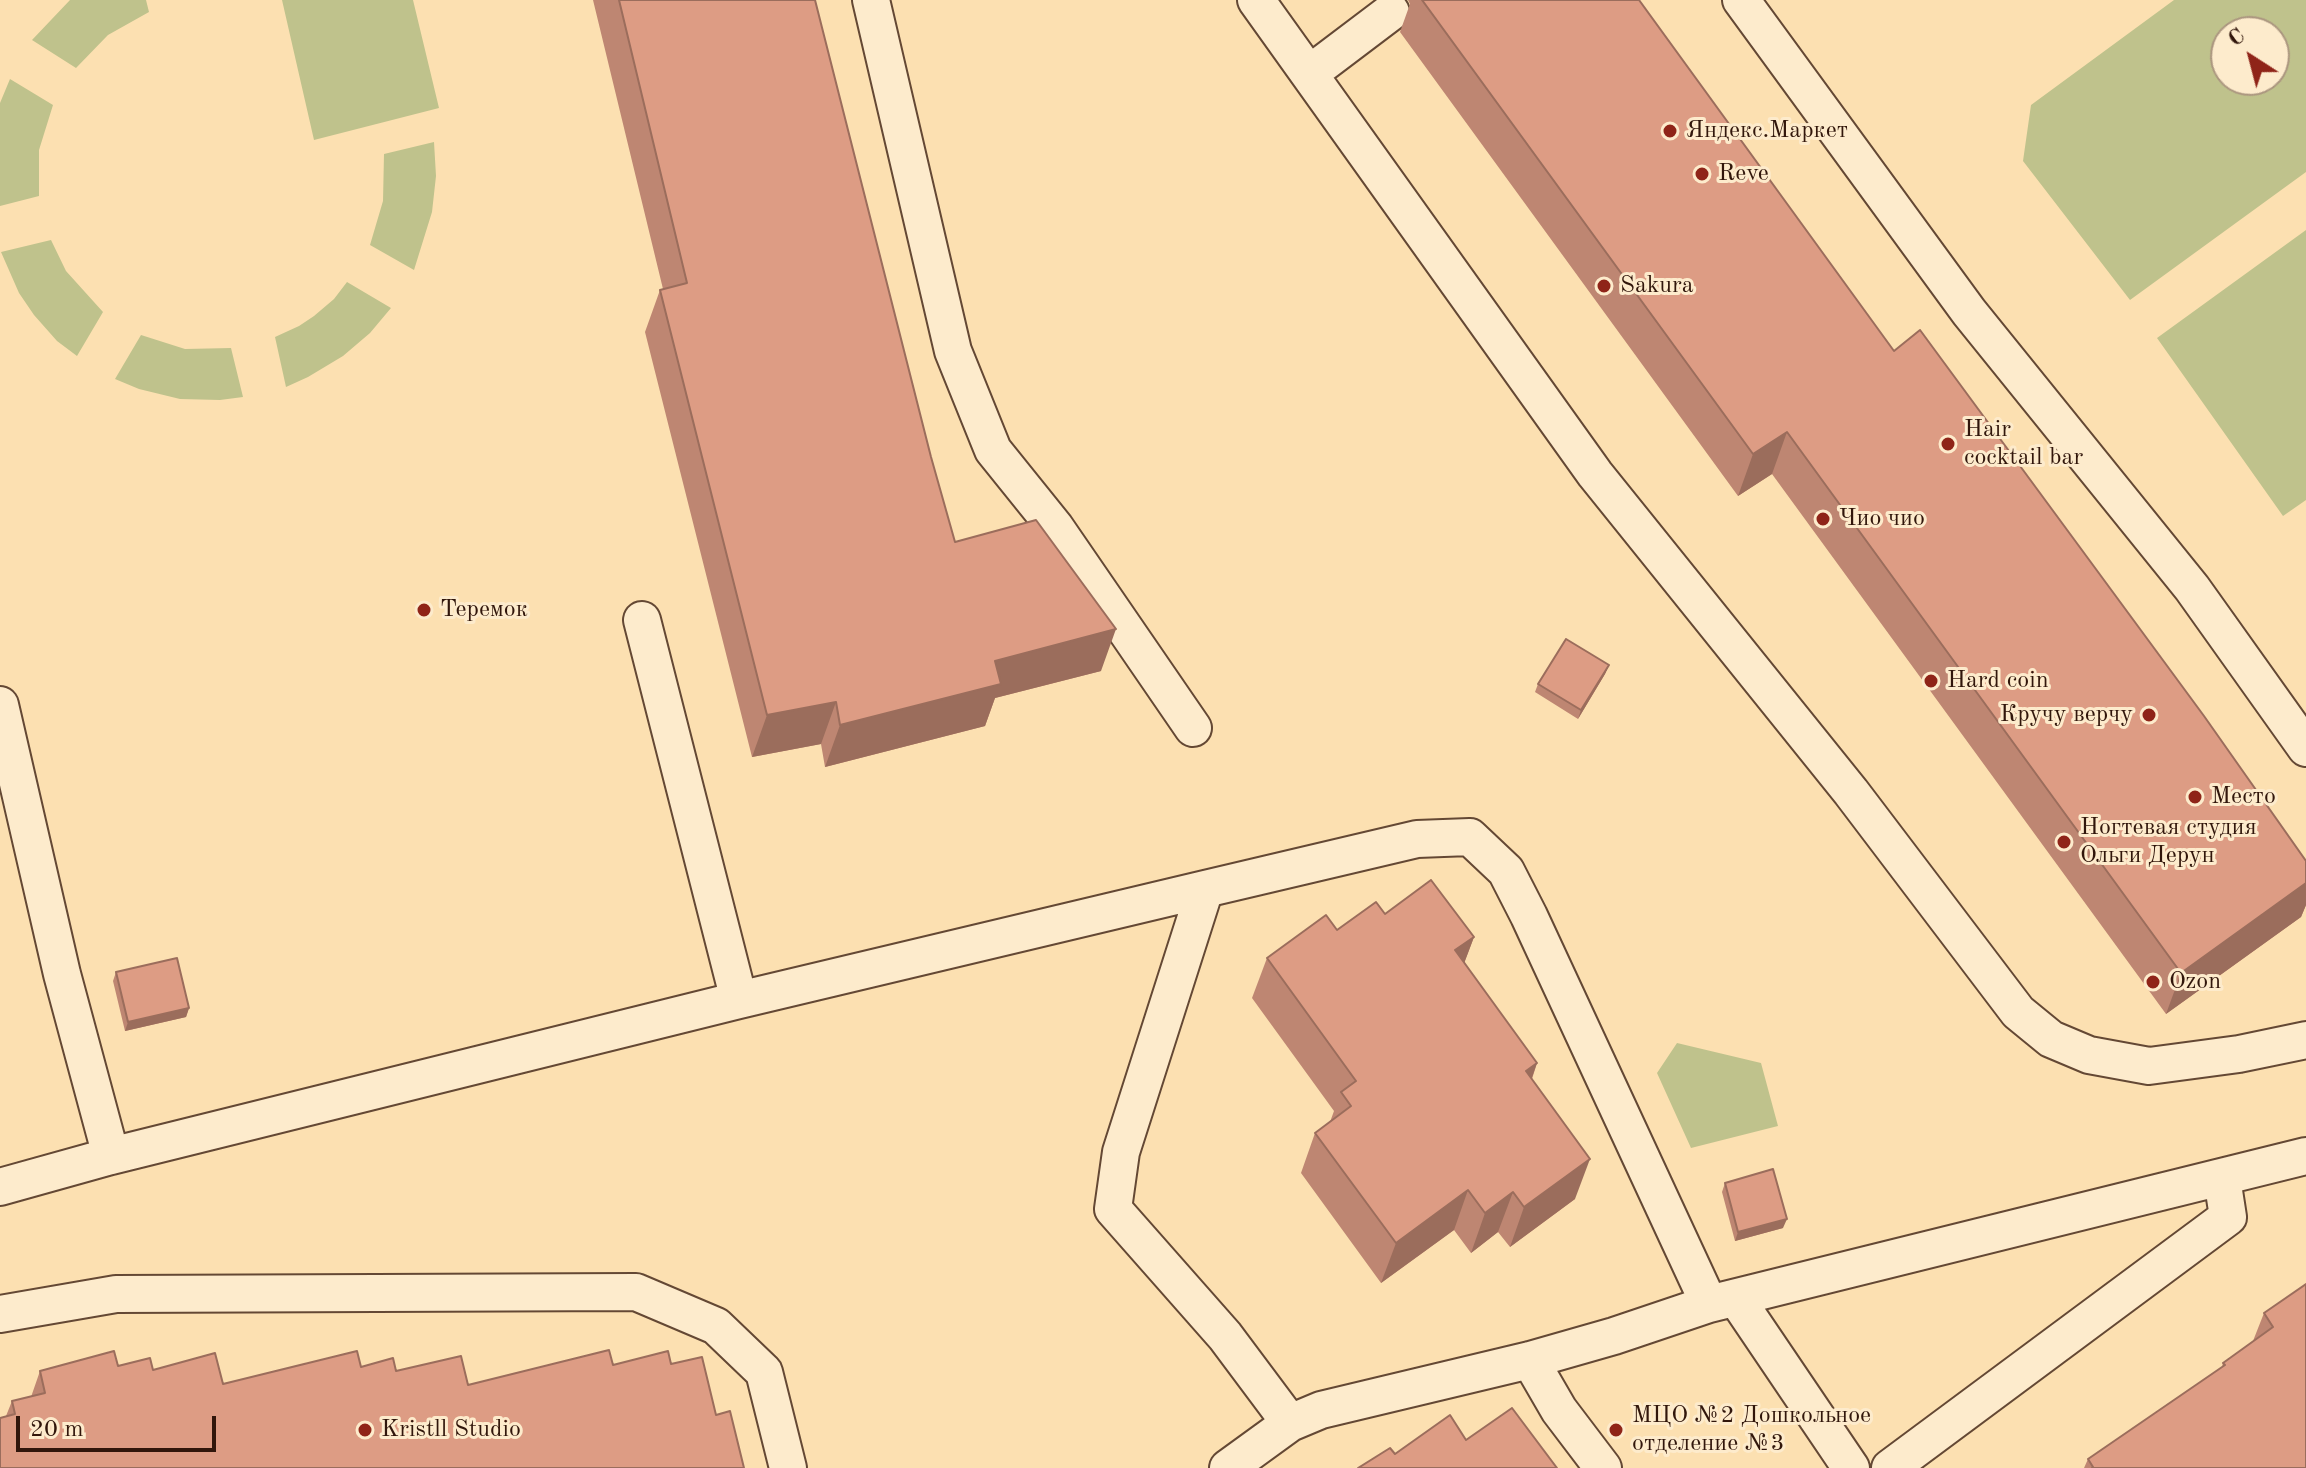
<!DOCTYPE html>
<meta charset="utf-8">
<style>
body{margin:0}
#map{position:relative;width:2306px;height:1468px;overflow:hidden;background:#fce0b1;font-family:"Old Standard TT",serif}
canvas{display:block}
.north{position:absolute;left:2210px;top:16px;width:80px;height:80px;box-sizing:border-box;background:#fdebcc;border:2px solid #ab967f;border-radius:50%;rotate:324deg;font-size:22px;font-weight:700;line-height:32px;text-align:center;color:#31160b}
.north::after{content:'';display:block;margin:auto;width:28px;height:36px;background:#8f2418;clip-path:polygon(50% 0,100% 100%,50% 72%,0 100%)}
.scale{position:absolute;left:16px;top:1416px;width:200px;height:36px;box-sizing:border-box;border:4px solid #31160b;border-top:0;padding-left:10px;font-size:24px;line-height:28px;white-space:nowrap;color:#31160b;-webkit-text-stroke:6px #fdebcc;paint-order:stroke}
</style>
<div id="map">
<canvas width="2306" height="1468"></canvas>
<div class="north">С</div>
<div class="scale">20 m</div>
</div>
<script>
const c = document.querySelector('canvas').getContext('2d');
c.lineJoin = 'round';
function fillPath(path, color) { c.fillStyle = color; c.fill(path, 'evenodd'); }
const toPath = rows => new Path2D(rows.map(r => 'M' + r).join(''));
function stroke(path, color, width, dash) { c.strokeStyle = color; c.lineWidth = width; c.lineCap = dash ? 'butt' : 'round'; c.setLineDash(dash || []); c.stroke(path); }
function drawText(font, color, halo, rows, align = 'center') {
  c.font = font + ' "Old Standard TT",serif'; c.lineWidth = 6; c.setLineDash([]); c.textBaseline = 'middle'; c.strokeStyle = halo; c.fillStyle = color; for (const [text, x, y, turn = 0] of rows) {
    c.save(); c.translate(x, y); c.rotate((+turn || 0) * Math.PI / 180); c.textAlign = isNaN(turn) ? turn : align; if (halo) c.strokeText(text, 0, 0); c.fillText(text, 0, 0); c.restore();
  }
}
const green = toPath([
 [70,0,146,0,149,12,108,35,76,68,32,40],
 [282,0,413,0,439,108,314,140],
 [2174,0,2306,0,2306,172,2130,300,2023,161,2031,105],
 [2226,32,2274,32,2274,80,2226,80],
 [10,79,53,105,39,150,39,196,0,206,0,103],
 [434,142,436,176,432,212,414,270,370,245,383,201,384,154],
 [2306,230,2306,500,2283,516,2157,338],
 [51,240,66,271,103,312,77,356,57,341,34,315,19,293,1,252],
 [347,282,391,308,370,333,343,356,308,377,286,387,275,337,299,326,314,316,334,299],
 [141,335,185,349,231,348,243,397,220,400,180,399,139,389,115,379],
 [1677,1043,1761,1063,1778,1126,1691,1148,1657,1073]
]);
const lane = toPath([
 [871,0,953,351,993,450,1055,527,1193,728],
 [1256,0,1595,474,1851,792,2018,1012,2051,1039,2089,1055,2149,1066,2239,1054,2306,1040],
 [1741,0,1969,312,2192,588,2306,748],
 [1309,74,1391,12],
 [642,620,739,1000],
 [0,705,62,974,111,1156],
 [0,1187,111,1156,739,1000,1205,889],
 [1736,1298,1851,1468],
 [0,1314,116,1294,636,1292,716,1326,764,1372,788,1468],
 [1530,1360,1559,1410,1603,1468],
 [1290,1423,1225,1336,1113,1209,1121,1152,1205,889,1417,839,1470,837,1506,871,1529,916,1709,1304],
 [1228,1468,1290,1423,1321,1410,1530,1360,1614,1336,1709,1304,2306,1156],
 [1890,1468,2228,1217,2222,1178]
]);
const wall = toPath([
 [593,0,815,0,931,457,955,542,1101,671,995,698,985,726,825,767,821,744,752,757,645,332,660,290,663,289],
 [1408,0,1639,0,1894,351,2306,861,2306,905,2301,917,2166,1014,1772,474,1738,496,1400,32,1410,4],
 [1609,665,1605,674,1578,719,1535,692,1538,684],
 [1385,914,1474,937,1464,963,1537,1063,1532,1079,1575,1199,1510,1247,1498,1232,1471,1253,1454,1230,1381,1283,1301,1173,1315,1133,1330,1122,1334,1111,1252,998,1267,958,1337,930],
 [116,972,189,1008,186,1017,125,1031,113,981],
 [1725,1183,1783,1228,1735,1241,1722,1192],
 [2306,1284,2306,1468,2084,1468,2088,1459,2222,1367,2223,1363,2253,1341,2264,1313],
 [671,1364,716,1415,6,1416,12,1401,31,1397,40,1371,118,1366,153,1370,223,1384,361,1367,396,1371,468,1385,613,1365]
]);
const shadedWall = toPath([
 [1787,432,1772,474,1738,496,1753,454],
 [1116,629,1101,671,995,698,985,726,825,767,840,725,995,661],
 [1609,665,1605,674,1578,719,1581,710],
 [836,702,821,744,752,757,767,715],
 [2306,883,2306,905,2301,917,2166,1014,2181,973],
 [1474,937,1459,977,1455,950],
 [189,1008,186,1017,125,1031,128,1022],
 [1537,1063,1523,1103,1526,1071],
 [1590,1159,1575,1199,1510,1247,1524,1207],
 [1468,1190,1454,1230,1381,1283,1396,1243],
 [1513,1192,1498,1232,1471,1253,1485,1213],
 [1787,1219,1783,1228,1735,1241,1738,1232]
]);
const building = toPath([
 [619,0,815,0,931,457,955,542,1036,520,1116,629,995,661,1001,684,840,725,836,702,767,715,660,290,687,283,619,0],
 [1422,0,1639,0,1894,351,1920,330,2204,716,2306,861,2306,883,2181,973,1787,432,1753,454,1422,0],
 [1566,639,1609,665,1581,710,1538,684,1566,639],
 [1431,880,1474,937,1455,950,1537,1063,1526,1071,1590,1159,1524,1207,1513,1192,1485,1213,1468,1190,1396,1243,1315,1133,1351,1106,1341,1092,1356,1081,1267,958,1326,915,1337,930,1376,902,1385,914,1431,880],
 [177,958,189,1008,128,1022,116,972,177,958],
 [1773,1169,1787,1219,1738,1232,1725,1183,1773,1169],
 [2306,1284,2306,1468,2092,1468,2093,1467,2088,1459,2225,1365,2223,1363,2273,1327,2264,1313,2306,1284],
 [609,1350,613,1365,668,1351,671,1364,702,1357,716,1415,730,1411,744,1468,0,1468,0,1418,15,1414,12,1401,45,1393,40,1371,114,1351,118,1366,150,1358,153,1370,215,1353,223,1384,357,1351,361,1367,393,1358,396,1371,461,1356,468,1385,609,1350],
 [1512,1408,1557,1468,1358,1468,1390,1448,1395,1454,1450,1415,1466,1440,1512,1408]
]);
const markers = [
 [1670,131,8,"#8f2418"],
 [1702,174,8,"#8f2418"],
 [1604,286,8,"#8f2418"],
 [1948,444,8,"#8f2418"],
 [1823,519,8,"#8f2418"],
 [424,610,8,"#8f2418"],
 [1931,681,8,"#8f2418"],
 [2149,715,8,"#8f2418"],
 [2195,797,8,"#8f2418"],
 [2064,842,8,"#8f2418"],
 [2153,982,8,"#8f2418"],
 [365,1430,8,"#8f2418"],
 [1616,1430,8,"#8f2418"]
];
const poiNames = [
 ["Яндекс.Маркет",1686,131],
 ["Reve",1718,174],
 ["Sakura",1620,286],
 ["Hair",1964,430],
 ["cocktail bar",1964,458],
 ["Чио чио",1839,519],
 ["Теремок",440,610],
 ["Hard coin",1947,681],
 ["Кручу верчу",2133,715,"right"],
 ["Место",2211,797],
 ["Ногтевая студия",2080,828],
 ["Ольги Дерун",2080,856],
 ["Ozon",2169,982],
 ["МЦО №2 Дошкольное",1632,1416],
 ["отделение №3",1632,1444],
 ["Kristll Studio",381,1430]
];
fillPath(green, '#bfc28c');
stroke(lane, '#644834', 40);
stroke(lane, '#fdebcc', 36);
fillPath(wall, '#be8672');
fillPath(shadedWall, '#9b6d5c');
fillPath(building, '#dd9c84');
stroke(building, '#9b6d5c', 2);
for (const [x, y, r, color] of markers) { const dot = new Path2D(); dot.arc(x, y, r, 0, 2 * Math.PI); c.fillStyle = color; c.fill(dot); stroke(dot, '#fdebcc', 3); }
drawText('24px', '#31160b', '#fdebcc', poiNames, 'left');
</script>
